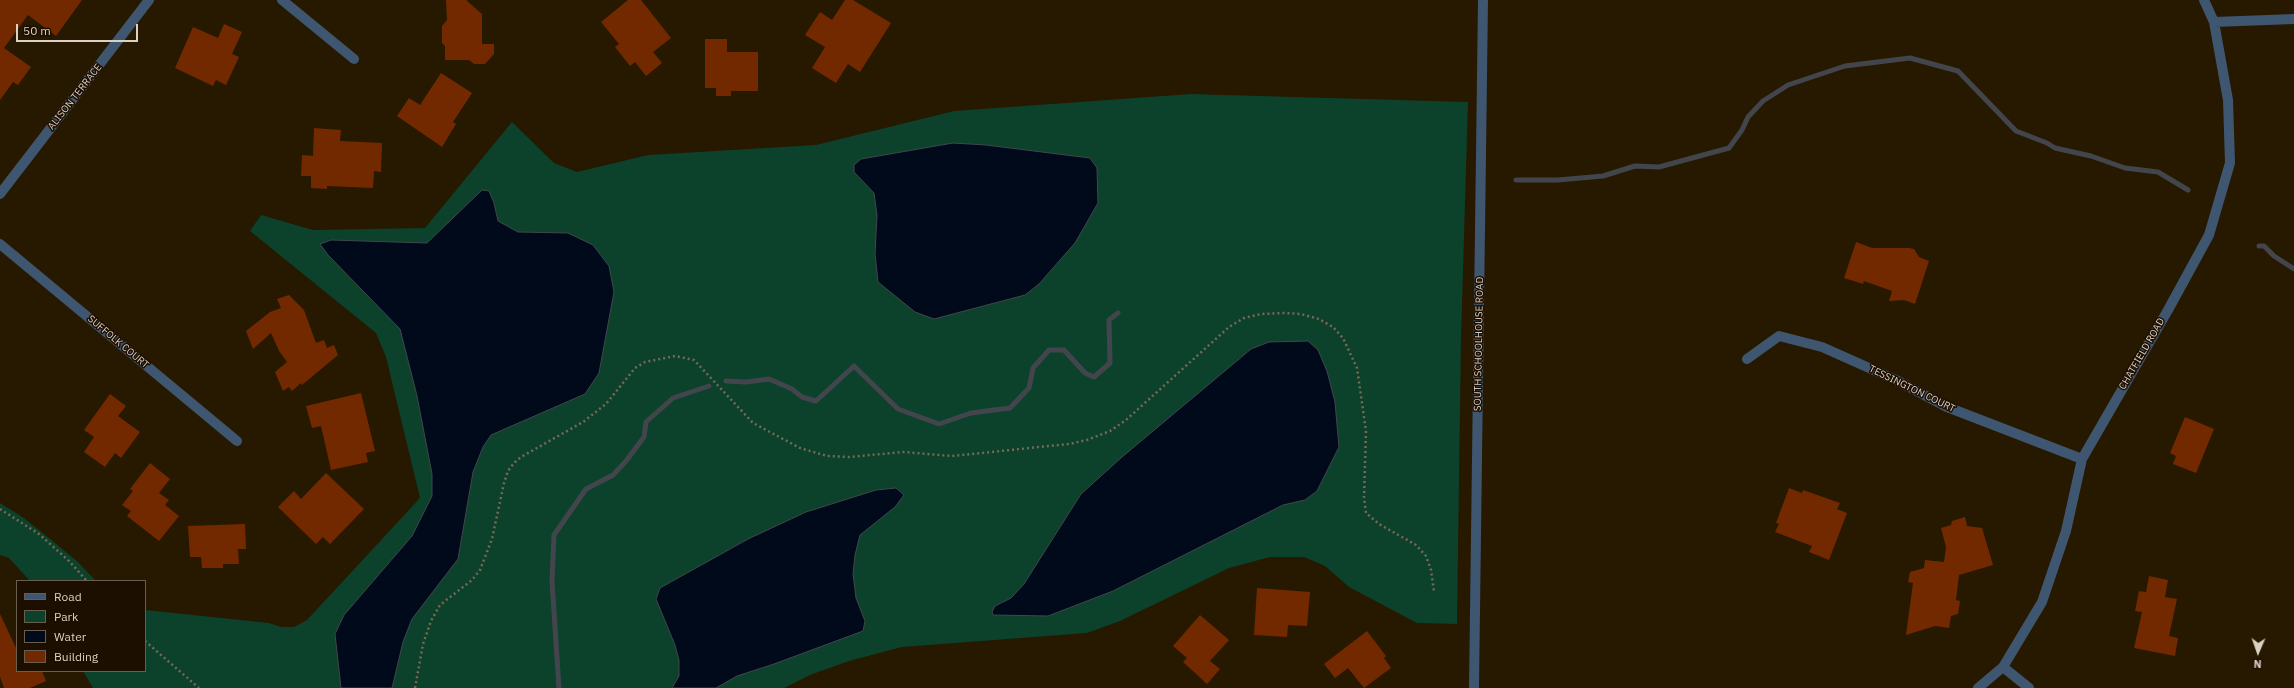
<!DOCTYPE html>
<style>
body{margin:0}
#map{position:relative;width:2294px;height:688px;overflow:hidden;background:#271800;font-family:"IBM Plex Sans",sans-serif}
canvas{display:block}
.legend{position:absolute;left:16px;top:580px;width:130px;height:92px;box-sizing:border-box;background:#1d0f00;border:1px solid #695d4e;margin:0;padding:5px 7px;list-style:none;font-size:12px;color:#dbd1c2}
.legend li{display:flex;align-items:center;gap:8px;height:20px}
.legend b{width:20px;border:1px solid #695d4e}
.north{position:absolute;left:2238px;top:632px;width:40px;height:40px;-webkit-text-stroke:3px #1d0f00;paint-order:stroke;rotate:182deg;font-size:11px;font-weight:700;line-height:16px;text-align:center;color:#dbd1c2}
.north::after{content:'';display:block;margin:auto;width:14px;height:18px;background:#dbd1c2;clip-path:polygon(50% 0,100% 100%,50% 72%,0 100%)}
.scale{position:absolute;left:16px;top:24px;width:122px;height:18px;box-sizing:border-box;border:2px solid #dbd1c2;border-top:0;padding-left:5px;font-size:12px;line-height:14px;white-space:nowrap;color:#dbd1c2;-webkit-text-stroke:3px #1d0f00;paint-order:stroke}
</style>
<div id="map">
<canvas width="2294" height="688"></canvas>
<ul class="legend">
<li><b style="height:5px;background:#3e566f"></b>Road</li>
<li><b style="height:11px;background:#0c412b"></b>Park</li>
<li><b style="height:11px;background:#000a1a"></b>Water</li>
<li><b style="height:11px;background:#732900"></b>Building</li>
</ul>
<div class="north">N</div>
<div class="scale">50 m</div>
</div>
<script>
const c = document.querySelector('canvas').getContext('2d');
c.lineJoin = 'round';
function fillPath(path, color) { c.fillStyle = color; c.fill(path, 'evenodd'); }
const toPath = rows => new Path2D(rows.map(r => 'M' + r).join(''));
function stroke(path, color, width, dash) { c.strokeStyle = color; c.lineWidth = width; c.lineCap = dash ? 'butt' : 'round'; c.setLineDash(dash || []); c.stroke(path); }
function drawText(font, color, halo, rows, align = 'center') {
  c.font = font + ' "IBM Plex Sans",sans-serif'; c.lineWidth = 3; c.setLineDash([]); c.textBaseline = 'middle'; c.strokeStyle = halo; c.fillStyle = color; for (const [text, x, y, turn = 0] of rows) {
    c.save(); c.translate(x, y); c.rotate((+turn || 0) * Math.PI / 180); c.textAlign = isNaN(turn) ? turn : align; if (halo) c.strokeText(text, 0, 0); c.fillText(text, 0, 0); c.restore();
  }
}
const green = toPath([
 [1191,94,1468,102,1461,338,1457,624,1417,623,1349,587,1325,566,1304,557,1270,557,1229,568,1120,621,1087,633,902,647,849,661,810,675,784,688,93,688,83,671,145,671,145,610,269,623,281,627,294,627,307,620,420,498,386,357,376,333,250,231,261,215,313,230,425,228,512,122,554,163,577,172,648,155,816,145,954,111],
 [0,503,24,518,55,543,77,561,96,581,30,581,9,558,0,555]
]);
const water = toPath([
 [953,143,986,145,1090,158,1097,168,1098,203,1075,243,1039,284,1025,295,934,319,915,312,878,282,875,254,877,215,874,193,854,172,854,165,861,159,953,143],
 [482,190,489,191,494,203,498,221,518,232,568,233,593,245,609,266,614,292,599,373,585,394,491,435,483,447,473,472,458,559,412,619,403,642,392,688,341,688,335,634,344,615,412,536,432,496,432,474,417,396,400,329,328,255,320,244,331,240,427,243,482,190],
 [1308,341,1318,350,1327,371,1335,402,1339,447,1317,491,1305,500,1283,505,1113,591,1048,616,993,615,992,612,995,606,1011,598,1024,584,1081,494,1122,457,1251,349,1269,342,1308,341],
 [896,488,904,495,895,507,860,535,855,555,853,574,856,598,865,621,863,631,774,664,737,676,716,688,672,688,679,676,679,660,675,645,656,599,660,588,748,539,806,512,876,490,896,488]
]);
const stream = toPath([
 [1516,180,1558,180,1603,176,1635,166,1659,167,1729,148,1742,130,1748,117,1763,101,1788,85,1845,66,1910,58,1958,71,2016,131,2047,143,2055,148,2091,156,2125,168,2158,172,2188,190],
 [2259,246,2264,246,2274,256,2294,269],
 [726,381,746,382,769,379,792,389,802,397,816,401,854,366,898,409,939,424,971,413,1010,408,1029,388,1033,368,1049,350,1064,350,1085,373,1094,377,1110,363,1109,320,1118,313],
 [559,688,552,581,554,535,586,489,613,475,626,461,644,437,646,422,673,398,709,386]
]);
const building = toPath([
 [0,0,82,0,56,36,28,15,4,48,31,67,18,85,13,82,0,100],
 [446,0,466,0,482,14,482,44,494,44,494,54,485,64,474,64,469,60,445,60,445,46,442,43,442,26,447,20],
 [628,0,641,0,671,38,653,52,662,63,646,76,635,62,630,66,615,47,619,44,601,22],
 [845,0,853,0,891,23,860,72,848,64,836,83,812,68,825,47,805,35,820,12,832,20],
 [224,24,242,32,232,54,239,57,226,85,216,80,213,86,175,68,193,27,218,38],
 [705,39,727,39,727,52,758,52,758,91,731,91,731,96,716,96,716,88,705,88],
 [441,73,472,93,453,122,456,124,442,147,397,116,409,98,420,105],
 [314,128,341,130,340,141,382,143,381,172,374,171,373,188,327,186,327,189,311,188,311,176,301,176,302,155,313,156],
 [1856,242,1872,248,1909,248,1914,249,1919,257,1929,261,1915,304,1904,300,1889,301,1892,291,1864,281,1863,284,1844,278],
 [289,295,304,310,316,343,324,340,327,348,334,345,338,355,302,385,301,383,292,391,289,387,283,391,275,372,287,362,279,351,271,333,253,349,246,331,270,312,281,308,277,299],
 [361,393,375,451,366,453,368,462,331,470,321,426,312,428,306,406],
 [110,394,126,406,118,416,140,432,121,458,115,453,105,467,84,452,94,437,84,430],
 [2185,417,2214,429,2196,473,2173,464,2176,456,2170,453],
 [150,463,170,479,159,493,169,500,165,505,179,516,159,541,127,516,131,511,122,505,133,491,130,489],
 [326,473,364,509,330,544,323,537,316,544,278,507,294,491,301,499],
 [1789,488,1802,493,1803,490,1840,503,1837,509,1847,513,1829,560,1809,552,1812,546,1775,532,1779,524,1776,523],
 [1965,517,1967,526,1982,528,1993,565,1959,575,1956,600,1960,601,1958,614,1951,616,1949,628,1935,626,1906,635,1913,583,1908,582,1910,572,1924,568,1925,560,1944,562,1946,547,1941,528,1951,525,1952,521],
 [245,524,246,549,238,549,239,564,223,564,223,568,202,568,201,557,190,557,188,526],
 [2149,576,2168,580,2165,597,2177,599,2169,636,2178,638,2175,656,2134,648,2142,612,2135,611,2139,591,2146,592],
 [1257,588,1310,592,1307,626,1288,625,1287,637,1254,635],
 [0,614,17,650,17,671,42,671,46,681,30,688,4,688,0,677],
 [1200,615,1229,640,1210,661,1220,669,1207,684,1183,662,1187,658,1173,646],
 [1367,631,1386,656,1384,658,1391,668,1364,688,1348,668,1335,678,1324,664]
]);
const path = toPath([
 [0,509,39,534,69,561,87,581],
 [145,641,199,688],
 [415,688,423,644,431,621,440,605,472,580,480,570,492,539,504,483,508,471,514,463,521,457,583,422,606,404,635,368,645,362,675,356,694,360,753,423,800,448,827,456,849,457,903,452,952,456,1069,444,1087,440,1110,431,1126,420,1229,327,1244,318,1261,314,1285,313,1301,314,1319,319,1333,327,1343,338,1357,368,1366,431,1364,497,1366,513,1379,524,1416,545,1426,556,1431,570,1434,592]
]);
const minor = toPath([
 [282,0,354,59],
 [2214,22,2294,19],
 [0,194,149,0],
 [0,244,237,441],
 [1747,359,1779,336,1822,347,1896,380,1947,407,2082,459],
 [2003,667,2029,688],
 [1474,688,1483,0],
 [1978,688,2003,667,2042,602,2066,531,2082,459,2168,310,2209,235,2230,163,2228,100,2214,22,2204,0]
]);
const streetNames = [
 ["ALISON TERRACE",75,97,-52],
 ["SUFFOLK COURT",118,342,40],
 ["SOUTH SCHOOLHOUSE ROAD",1479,344,-89],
 ["CHATFIELD ROAD",2142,354,-60],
 ["TESSINGTON COURT",1912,389,26]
];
fillPath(green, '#0c412b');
fillPath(water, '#000a1a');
stroke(water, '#42464c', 1);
stroke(stream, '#42464c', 5);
fillPath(building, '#732900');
stroke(path, '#776a56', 2.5, [2, 3]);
stroke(minor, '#3e566f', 10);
drawText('10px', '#dbd1c2', '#1d0f00', streetNames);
</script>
